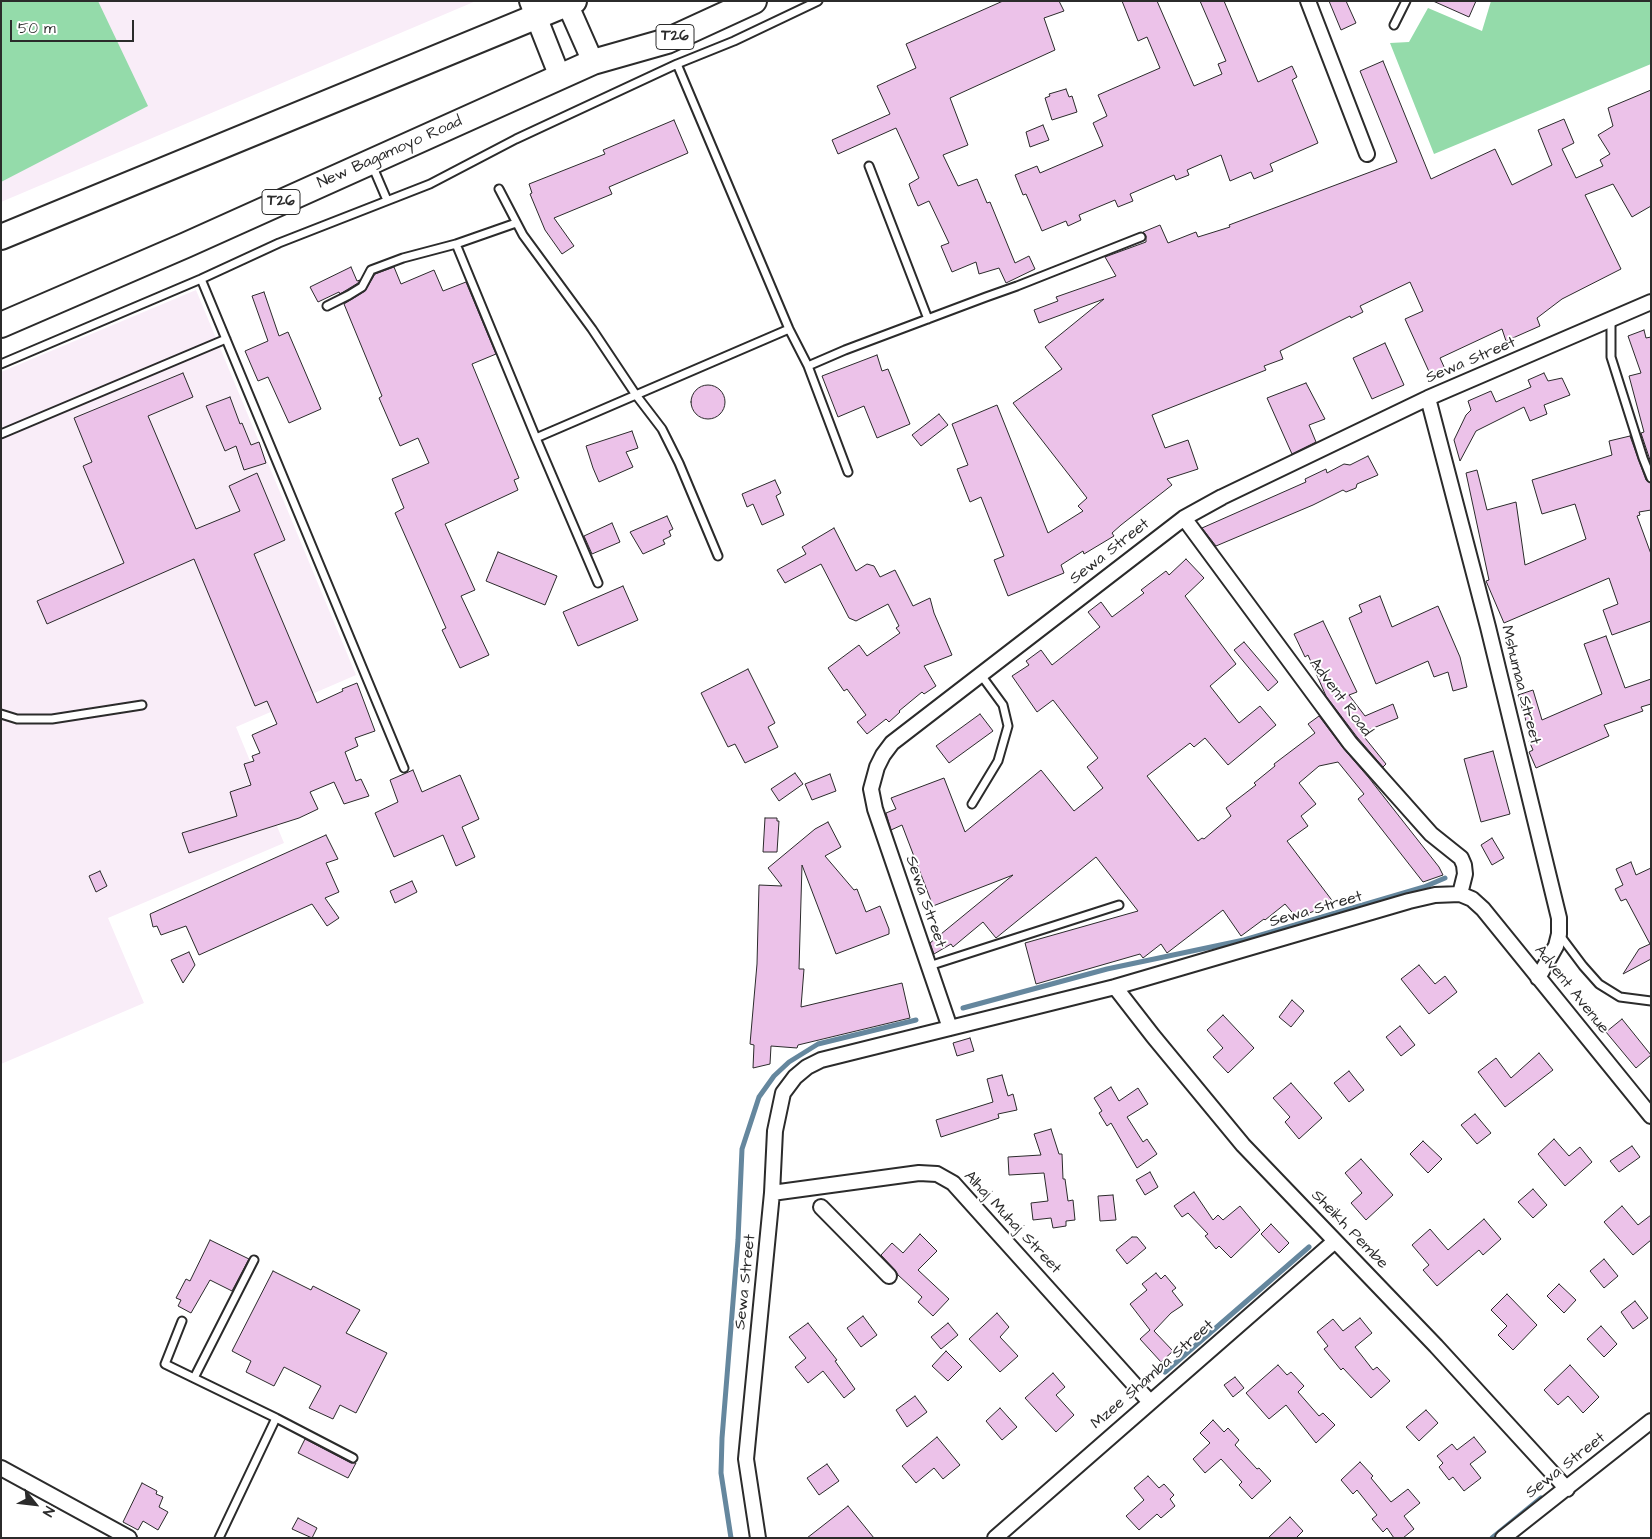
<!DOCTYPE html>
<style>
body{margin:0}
#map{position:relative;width:1652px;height:1539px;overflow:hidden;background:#fff;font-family:"Architects Daughter",sans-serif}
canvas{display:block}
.frame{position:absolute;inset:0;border:2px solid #2b2b2b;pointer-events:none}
.north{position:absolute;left:10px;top:1479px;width:50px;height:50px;-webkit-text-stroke:4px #fff;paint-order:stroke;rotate:119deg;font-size:14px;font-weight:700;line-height:20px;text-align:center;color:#2b2b2b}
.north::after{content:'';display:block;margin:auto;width:18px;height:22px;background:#2b2b2b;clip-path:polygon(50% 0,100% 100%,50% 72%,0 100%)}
.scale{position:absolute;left:10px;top:20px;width:124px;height:22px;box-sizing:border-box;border:2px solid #2b2b2b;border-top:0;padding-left:6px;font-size:15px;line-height:18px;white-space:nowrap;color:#2b2b2b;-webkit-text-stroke:4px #fff;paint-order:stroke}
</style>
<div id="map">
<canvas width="1652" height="1539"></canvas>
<div class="frame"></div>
<div class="north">N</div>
<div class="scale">50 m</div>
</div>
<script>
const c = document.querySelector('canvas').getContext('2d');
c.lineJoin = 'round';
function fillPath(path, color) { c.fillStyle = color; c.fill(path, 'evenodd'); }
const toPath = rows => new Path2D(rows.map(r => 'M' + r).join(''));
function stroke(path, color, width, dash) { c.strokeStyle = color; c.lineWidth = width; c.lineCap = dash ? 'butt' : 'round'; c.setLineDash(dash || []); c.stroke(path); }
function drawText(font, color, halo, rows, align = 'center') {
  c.font = font + ' "Architects Daughter",sans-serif'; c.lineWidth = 4; c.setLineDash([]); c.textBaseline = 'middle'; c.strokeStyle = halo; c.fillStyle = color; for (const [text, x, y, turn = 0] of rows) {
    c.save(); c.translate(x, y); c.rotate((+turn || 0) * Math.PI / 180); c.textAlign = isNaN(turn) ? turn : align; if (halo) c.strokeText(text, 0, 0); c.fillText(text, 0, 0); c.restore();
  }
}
const built = toPath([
 [1,1,476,1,1,202],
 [196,290,356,675,236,727,284,843,108,918,144,1003,1,1064,1,372]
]);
const green = toPath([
 [1,1,98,1,148,106,1,182],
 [1491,1,1651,1,1651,64,1434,154,1390,43,1409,42,1428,8,1482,31]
]);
const stream = toPath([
 [963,1008,1107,969,1244,940,1424,887,1445,878],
 [1165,1372,1309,1247],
 [731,1538,721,1473,722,1438,738,1240,742,1149,759,1097,774,1076,789,1062,818,1044,916,1020],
 [1492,1538,1541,1498]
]);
const building = toPath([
 [1003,1,1059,1,1064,11,1044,18,1055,50,950,98,968,145,943,155,958,186,977,179,987,203,990,202,1015,263,1029,256,1035,269,1006,283,999,268,979,274,976,262,952,272,941,246,949,243,929,201,918,206,911,190,909,184,919,178,896,128,838,154,832,140,890,114,877,86,916,68,906,44,1003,1],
 [1122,1,1157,1,1194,86,1222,74,1218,64,1226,61,1200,1,1224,1,1258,82,1292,66,1297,77,1292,80,1318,143,1270,164,1273,171,1254,179,1251,172,1230,181,1221,155,1187,170,1189,175,1176,180,1174,175,1130,194,1133,201,1118,207,1115,200,1079,215,1081,220,1068,226,1066,221,1042,231,1026,194,1023,195,1015,175,1037,166,1040,173,1103,146,1093,123,1107,116,1098,95,1160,68,1147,37,1138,41,1122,1],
 [1329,1,1346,1,1356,23,1341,30,1329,1],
 [1433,1,1476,1,1469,17,1433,1],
 [1383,61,1431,179,1495,149,1512,185,1552,165,1538,130,1564,119,1574,143,1562,149,1576,178,1603,166,1600,160,1610,154,1598,135,1613,126,1608,108,1651,90,1651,206,1632,217,1613,184,1585,195,1621,269,1562,299,1537,318,1540,326,1506,341,1502,329,1440,358,1445,369,1431,376,1405,319,1423,311,1410,282,1360,306,1363,312,1351,318,1350,316,1280,351,1283,359,1264,366,1266,370,1152,415,1165,448,1188,440,1198,469,1167,479,1172,485,1121,525,1112,533,1114,536,1084,554,1083,551,1061,565,1064,573,1008,596,994,560,1004,556,981,497,970,502,957,469,968,465,952,424,997,405,1048,533,1083,511,1078,506,1087,498,1013,403,1062,369,1045,347,1104,299,1039,323,1034,310,1058,301,1056,297,1116,276,1105,257,1146,242,1146,236,1143,232,1160,225,1168,243,1196,232,1198,237,1230,227,1229,225,1397,162,1360,71,1383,61],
 [1066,89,1069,97,1072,96,1077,112,1052,120,1045,98,1050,96,1049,94,1066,89],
 [674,120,688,153,609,187,612,194,554,218,574,246,562,254,545,230,530,194,532,193,529,184,605,154,603,150,674,120],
 [1043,125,1049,140,1030,147,1026,132,1043,125],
 [351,267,357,281,360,280,358,283,340,294,339,292,318,302,310,287,351,267],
 [394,267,401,284,434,270,443,291,466,282,496,354,472,364,519,478,514,480,518,490,445,524,475,590,461,596,489,655,460,668,442,630,446,628,395,513,404,508,392,479,429,463,418,438,400,446,379,398,382,396,344,304,365,291,375,274,394,267],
 [264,292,279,336,288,332,321,409,289,423,268,377,258,381,245,351,268,341,252,296,264,292],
 [1644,330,1646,338,1651,337,1651,463,1641,433,1644,432,1629,376,1641,373,1628,336,1644,330],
 [1385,343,1404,385,1372,399,1353,358,1385,343],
 [877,355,882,371,888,369,910,424,877,438,864,406,838,417,822,376,877,355],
 [183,373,193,397,148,416,196,529,240,511,229,486,257,473,285,540,254,554,317,703,343,691,342,689,357,683,375,731,355,738,358,746,345,752,356,781,361,779,369,796,344,804,334,782,310,792,318,809,299,818,189,853,182,833,237,816,230,792,251,785,244,764,254,761,252,756,260,753,252,735,277,724,267,701,255,706,194,559,47,624,37,601,124,563,83,466,92,462,74,418,183,373],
 [1544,373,1548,381,1562,378,1570,395,1544,405,1547,414,1530,421,1524,407,1476,431,1460,461,1454,440,1466,415,1471,410,1468,401,1491,391,1496,402,1531,387,1528,380,1544,373],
 [1306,383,1325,419,1309,425,1316,442,1292,454,1267,398,1306,383],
 '691 402a17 17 0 1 1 34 0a17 17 0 1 1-34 0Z',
 [230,397,240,424,242,423,251,445,259,442,266,463,244,470,236,446,225,451,206,406,230,397],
 [939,414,948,425,921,446,912,435,939,414],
 [632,431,638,448,626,452,633,467,599,482,593,468,586,446,632,431],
 [1630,436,1646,480,1651,483,1651,510,1639,512,1640,515,1637,516,1651,554,1651,621,1612,635,1603,610,1618,604,1609,578,1504,623,1486,581,1489,580,1466,473,1477,470,1487,510,1516,502,1525,565,1586,539,1575,504,1542,514,1532,480,1612,455,1609,441,1630,436],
 [1368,456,1378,475,1357,484,1356,488,1346,492,1343,490,1313,505,1216,546,1202,528,1306,482,1305,479,1326,469,1327,473,1344,464,1350,465,1368,456],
 [775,480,781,493,776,496,784,515,762,525,753,504,747,507,742,494,775,480],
 [667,516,673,529,669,531,671,536,663,540,665,544,643,554,630,532,667,516],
 [612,523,620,542,592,554,584,536,612,523],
 [834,528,856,571,867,564,874,566,880,577,895,570,913,606,930,598,934,613,952,655,924,666,936,686,924,694,922,692,899,711,900,712,889,722,886,719,867,734,857,722,866,715,847,689,844,691,828,668,859,645,867,656,900,633,896,628,899,626,888,604,856,621,849,618,821,564,785,583,777,570,806,554,802,547,834,528],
 [498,552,557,576,545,605,486,581,498,552],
 [1186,559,1204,578,1185,596,1236,664,1210,686,1239,723,1260,706,1276,725,1228,765,1205,738,1194,747,1190,743,1147,776,1198,841,1202,838,1204,839,1231,816,1226,808,1256,785,1254,783,1275,766,1274,764,1315,733,1308,724,1319,716,1343,748,1369,778,1439,867,1443,875,1423,882,1358,799,1364,794,1338,762,1319,766,1299,783,1316,804,1301,816,1308,826,1287,841,1334,903,1297,918,1285,904,1265,920,1264,919,1241,936,1223,910,1167,953,1161,944,1143,958,1140,954,1036,984,1025,943,1138,911,1096,857,996,938,983,922,953,947,951,944,934,954,930,943,1013,875,933,906,902,825,891,830,886,813,896,809,891,798,944,778,965,832,1041,770,1074,811,1103,788,1087,767,1098,758,1053,700,1037,712,1012,676,1029,665,1026,661,1041,650,1052,665,1100,627,1088,612,1101,602,1112,617,1144,593,1141,590,1166,571,1169,575,1186,559],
 [623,586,638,620,578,646,563,612,623,586],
 [1380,596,1392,627,1438,606,1460,657,1467,687,1453,691,1448,672,1434,677,1428,661,1376,684,1349,618,1362,612,1359,605,1380,596],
 [1323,621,1357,692,1349,695,1365,716,1393,704,1398,718,1361,733,1386,764,1383,767,1357,737,1326,696,1308,655,1305,657,1294,634,1323,621],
 [1606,636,1625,688,1651,679,1651,704,1641,707,1643,711,1604,725,1609,736,1536,768,1529,752,1533,750,1529,741,1532,740,1518,695,1533,690,1542,720,1602,694,1584,644,1606,636],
 [1244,642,1278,682,1268,691,1234,650,1244,642],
 [748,669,775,723,768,727,778,747,745,763,735,744,728,747,701,693,748,669],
 [980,714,993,731,949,763,936,746,980,714],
 [1493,751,1510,814,1481,822,1464,759,1493,751],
 [413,770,422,792,460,775,479,819,462,827,475,857,456,866,443,835,394,857,375,813,398,802,390,780,413,770],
 [795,773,803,784,779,801,771,789,795,773],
 [830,774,836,791,812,800,805,784,830,774],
 [765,818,777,818,777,821,779,821,777,852,763,852,765,818],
 [828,822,841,847,825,856,854,890,857,889,866,912,880,906,889,929,889,934,836,954,802,865,799,969,804,969,801,1007,902,983,910,1018,798,1045,797,1048,771,1046,770,1064,753,1068,754,1045,750,1044,757,964,759,885,782,886,768,868,815,829,828,822],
 [326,835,338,859,326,863,339,892,325,898,339,918,327,926,312,904,199,955,186,926,161,935,157,926,153,927,150,914,326,835],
 [1492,838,1504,858,1492,865,1481,845,1492,838],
 [1631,862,1636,875,1651,868,1651,959,1623,974,1639,949,1650,944,1626,899,1621,901,1615,889,1623,885,1616,869,1631,862],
 [100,871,107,886,96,892,89,876,100,871],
 [412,881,417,892,395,903,390,891,412,881],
 [189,952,195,965,183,983,171,960,189,952],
 [1419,965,1435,984,1445,976,1457,992,1429,1014,1401,979,1419,965],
 [1292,1000,1304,1011,1291,1027,1279,1017,1292,1000],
 [1223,1015,1254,1048,1228,1073,1213,1057,1223,1048,1207,1030,1223,1015],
 [1622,1019,1651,1055,1636,1068,1606,1032,1622,1019],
 [1400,1026,1415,1045,1401,1056,1386,1037,1400,1026],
 [970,1038,974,1051,957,1056,953,1043,970,1038],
 [1539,1053,1553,1070,1505,1107,1478,1072,1496,1058,1511,1078,1539,1053],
 [1349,1071,1364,1090,1349,1102,1334,1083,1349,1071],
 [1002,1075,1008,1096,1013,1094,1017,1110,998,1114,999,1118,941,1137,936,1120,993,1102,987,1079,1002,1075],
 [1291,1083,1322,1118,1299,1139,1285,1122,1290,1117,1273,1098,1291,1083],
 [1111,1087,1119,1101,1138,1088,1148,1104,1127,1117,1143,1142,1147,1139,1157,1154,1137,1168,1111,1123,1107,1126,1099,1113,1102,1111,1094,1098,1111,1087],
 [1475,1114,1491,1133,1477,1144,1461,1125,1475,1114],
 [1051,1129,1059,1154,1062,1154,1063,1179,1065,1179,1068,1201,1073,1200,1075,1220,1066,1221,1066,1226,1053,1228,1051,1218,1033,1220,1031,1203,1048,1201,1044,1173,1009,1175,1008,1157,1041,1155,1034,1134,1051,1129],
 [1554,1139,1569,1156,1580,1147,1592,1162,1565,1186,1538,1154,1554,1139],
 [1423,1141,1442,1159,1428,1173,1410,1154,1423,1141],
 [1632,1146,1640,1157,1619,1172,1610,1161,1632,1146],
 [1361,1159,1393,1195,1366,1220,1351,1203,1362,1193,1345,1173,1361,1159],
 [1150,1172,1158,1187,1145,1195,1136,1180,1150,1172],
 [1533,1189,1547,1205,1533,1218,1518,1202,1533,1189],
 [1194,1192,1213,1220,1218,1215,1223,1220,1240,1206,1260,1230,1231,1258,1219,1246,1216,1249,1205,1236,1208,1234,1188,1213,1182,1217,1174,1206,1194,1192],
 [1113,1195,1116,1220,1100,1221,1098,1196,1113,1195],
 [1622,1206,1638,1225,1651,1215,1651,1240,1633,1255,1604,1222,1622,1206],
 [1484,1219,1501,1239,1483,1255,1479,1250,1437,1286,1423,1270,1429,1265,1412,1245,1430,1229,1448,1250,1484,1219],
 [1271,1224,1289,1243,1279,1253,1261,1234,1271,1224],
 [920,1234,937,1251,918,1270,949,1299,933,1316,918,1302,922,1297,898,1275,895,1270,881,1255,892,1243,903,1253,920,1234],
 [1132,1237,1137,1237,1146,1248,1127,1264,1116,1250,1132,1237],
 [210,1240,249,1259,232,1291,210,1280,191,1313,178,1306,181,1300,176,1298,186,1279,190,1281,210,1240],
 [1604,1259,1618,1276,1604,1288,1590,1271,1604,1259],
 [273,1271,311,1290,313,1286,360,1310,346,1333,387,1353,356,1413,340,1405,333,1419,309,1408,321,1386,284,1367,274,1386,246,1372,251,1361,232,1351,273,1271],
 [1156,1273,1161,1279,1165,1275,1176,1288,1172,1291,1183,1305,1171,1313,1154,1331,1173,1351,1161,1362,1140,1339,1150,1330,1130,1304,1147,1290,1142,1284,1156,1273],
 [1559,1284,1576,1300,1564,1313,1547,1296,1559,1284],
 [1507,1294,1537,1325,1513,1350,1498,1335,1507,1326,1491,1310,1507,1294],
 [1635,1301,1648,1318,1633,1329,1621,1312,1635,1301],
 [997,1313,1009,1327,1000,1337,1018,1356,1000,1372,969,1339,997,1313],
 [863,1316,877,1335,861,1347,847,1328,863,1316],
 [1360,1318,1372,1333,1355,1347,1373,1370,1377,1367,1390,1381,1371,1398,1343,1368,1341,1370,1324,1349,1328,1346,1317,1332,1333,1319,1343,1331,1360,1318],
 [808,1323,837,1360,835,1361,855,1389,844,1398,823,1371,808,1383,795,1367,806,1358,789,1337,808,1323],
 [948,1323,958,1335,941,1349,931,1337,948,1323],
 [1601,1326,1617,1344,1604,1357,1587,1339,1601,1326],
 [946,1351,962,1367,948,1381,932,1366,946,1351],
 [1278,1365,1287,1375,1291,1372,1304,1386,1298,1392,1319,1416,1323,1413,1335,1425,1316,1443,1286,1405,1269,1419,1246,1393,1278,1365],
 [1570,1365,1599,1397,1583,1413,1568,1396,1558,1405,1544,1390,1570,1365],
 [1053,1373,1065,1387,1056,1395,1074,1415,1056,1432,1025,1398,1053,1373],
 [1235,1377,1244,1388,1233,1397,1224,1385,1235,1377],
 [915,1396,927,1412,907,1427,896,1410,915,1396],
 [1000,1408,1017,1427,1002,1440,986,1421,1000,1408],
 [1426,1410,1438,1423,1419,1441,1406,1427,1426,1410],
 [1213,1420,1224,1432,1228,1428,1239,1440,1235,1445,1257,1469,1259,1468,1271,1481,1252,1499,1239,1485,1242,1482,1221,1459,1205,1473,1193,1459,1210,1443,1200,1433,1213,1420],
 [937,1437,960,1465,943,1479,934,1468,916,1483,902,1466,937,1437],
 [1474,1437,1486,1452,1470,1464,1481,1478,1464,1491,1453,1477,1449,1480,1439,1467,1443,1463,1437,1456,1452,1444,1457,1450,1474,1437],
 [305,1439,351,1463,356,1463,348,1478,298,1453,305,1439],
 [1360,1462,1373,1476,1371,1478,1391,1502,1408,1489,1420,1503,1404,1516,1414,1529,1403,1538,1394,1538,1387,1528,1383,1532,1372,1519,1377,1515,1357,1490,1353,1494,1341,1480,1360,1462],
 [827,1464,839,1481,819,1495,807,1478,827,1464],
 [1148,1476,1159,1488,1164,1484,1174,1495,1170,1499,1175,1506,1161,1518,1157,1514,1139,1530,1126,1516,1144,1500,1134,1488,1148,1476],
 [142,1483,157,1491,156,1494,163,1497,159,1507,168,1512,158,1530,143,1521,138,1530,123,1522,142,1483],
 [848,1506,874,1538,807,1538,848,1506],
 [1290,1517,1303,1531,1296,1538,1268,1538,1290,1517],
 [298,1518,317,1528,312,1538,292,1529,298,1518]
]);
const service = toPath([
 [1394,25,1406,1],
 [677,64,789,329,808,366,848,472],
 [372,165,387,200],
 [869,166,928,319],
 [499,189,523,235,592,329,636,395,662,429,679,463,718,556],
 [456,244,536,438,598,583],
 [201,279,404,768],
 [327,306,349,295,362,287,371,270,403,258,456,244,516,223],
 [1611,320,1611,357,1643,458,1651,478],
 [1,364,201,279,279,243,430,184,516,139,677,64,734,41,818,1],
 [808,366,845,350,986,297,1017,286,1141,237],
 [1,434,226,339],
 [536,438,789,329],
 [1,714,17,719,52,719,142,705],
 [972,804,998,761,1008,726,1003,705,981,675],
 [1559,934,1583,966,1599,984,1620,997,1651,1001],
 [929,966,1119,905],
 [182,1321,165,1364,276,1418,353,1458],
 [194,1378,254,1260],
 [219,1538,276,1418]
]);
const minor = toPath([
 [1308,1,1367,154],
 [1428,398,1488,627,1559,918,1559,934,1556,946,1538,978],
 [1184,518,1350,743,1431,834,1461,858,1464,865,1465,874,1460,894],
 [1115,987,1153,1036,1243,1145,1436,1346,1567,1489],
 [950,1028,875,809,871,789,877,767,883,755,892,743,1184,518,1222,497,1428,398,1651,302],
 [772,1193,919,1173,937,1174,953,1183,1149,1401],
 [821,1207,889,1276],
 [1,1468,129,1538],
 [758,1538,746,1459,772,1193,775,1131,783,1093,795,1077,807,1067,821,1060,1115,987,1409,901,1435,895,1460,894,1472,899,1483,909,1651,1116],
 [995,1538,1335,1241],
 [1503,1538,1651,1421]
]);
const secondary = toPath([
 [530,1,560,77],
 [566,1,593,62]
]);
const trunk = toPath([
 [1,237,574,1],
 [1,325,186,245,593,62,667,41,754,1]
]);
const shields = [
 [675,37,38],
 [281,202,38]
];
const shieldNames = [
 ["T26",675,37],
 ["T26",281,202]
];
const streetNames = [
 ["New Bagamoyo Road",390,153,-24],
 ["Sewa Street",1471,361,-23],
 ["Sewa Street",1110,552,-38],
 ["Mshumaa Street",1520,685,76],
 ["Advent Road",1340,698,53],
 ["Sewa Street",925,902,71],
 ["Sewa Street",1316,910,-16],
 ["Advent Avenue",1571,990,51],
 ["Alhaj Muhaj Street",1012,1223,47],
 ["Sheikh Pembe",1349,1230,46],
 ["Sewa Street",746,1282,-84],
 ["Mzee Shamba Street",1153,1375,-41],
 ["Sewa Street",1566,1466,-38]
];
fillPath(built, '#f9edf8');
fillPath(green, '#94dbaa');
stroke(stream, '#65879e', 5);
fillPath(building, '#ecc2e9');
stroke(building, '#2b2b2b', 1);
stroke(service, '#2b2b2b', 11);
stroke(minor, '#2b2b2b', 18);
stroke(secondary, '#2b2b2b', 24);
stroke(trunk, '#2b2b2b', 28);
stroke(service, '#fff', 7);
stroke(minor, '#fff', 14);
stroke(secondary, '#fff', 20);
stroke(trunk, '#fff', 24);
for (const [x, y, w] of shields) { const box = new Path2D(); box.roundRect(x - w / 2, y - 12.5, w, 25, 4); c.fillStyle = '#fff'; c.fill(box); stroke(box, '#2b2b2b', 1); }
drawText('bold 15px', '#2b2b2b', null, shieldNames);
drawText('16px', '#2b2b2b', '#fff', streetNames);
</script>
